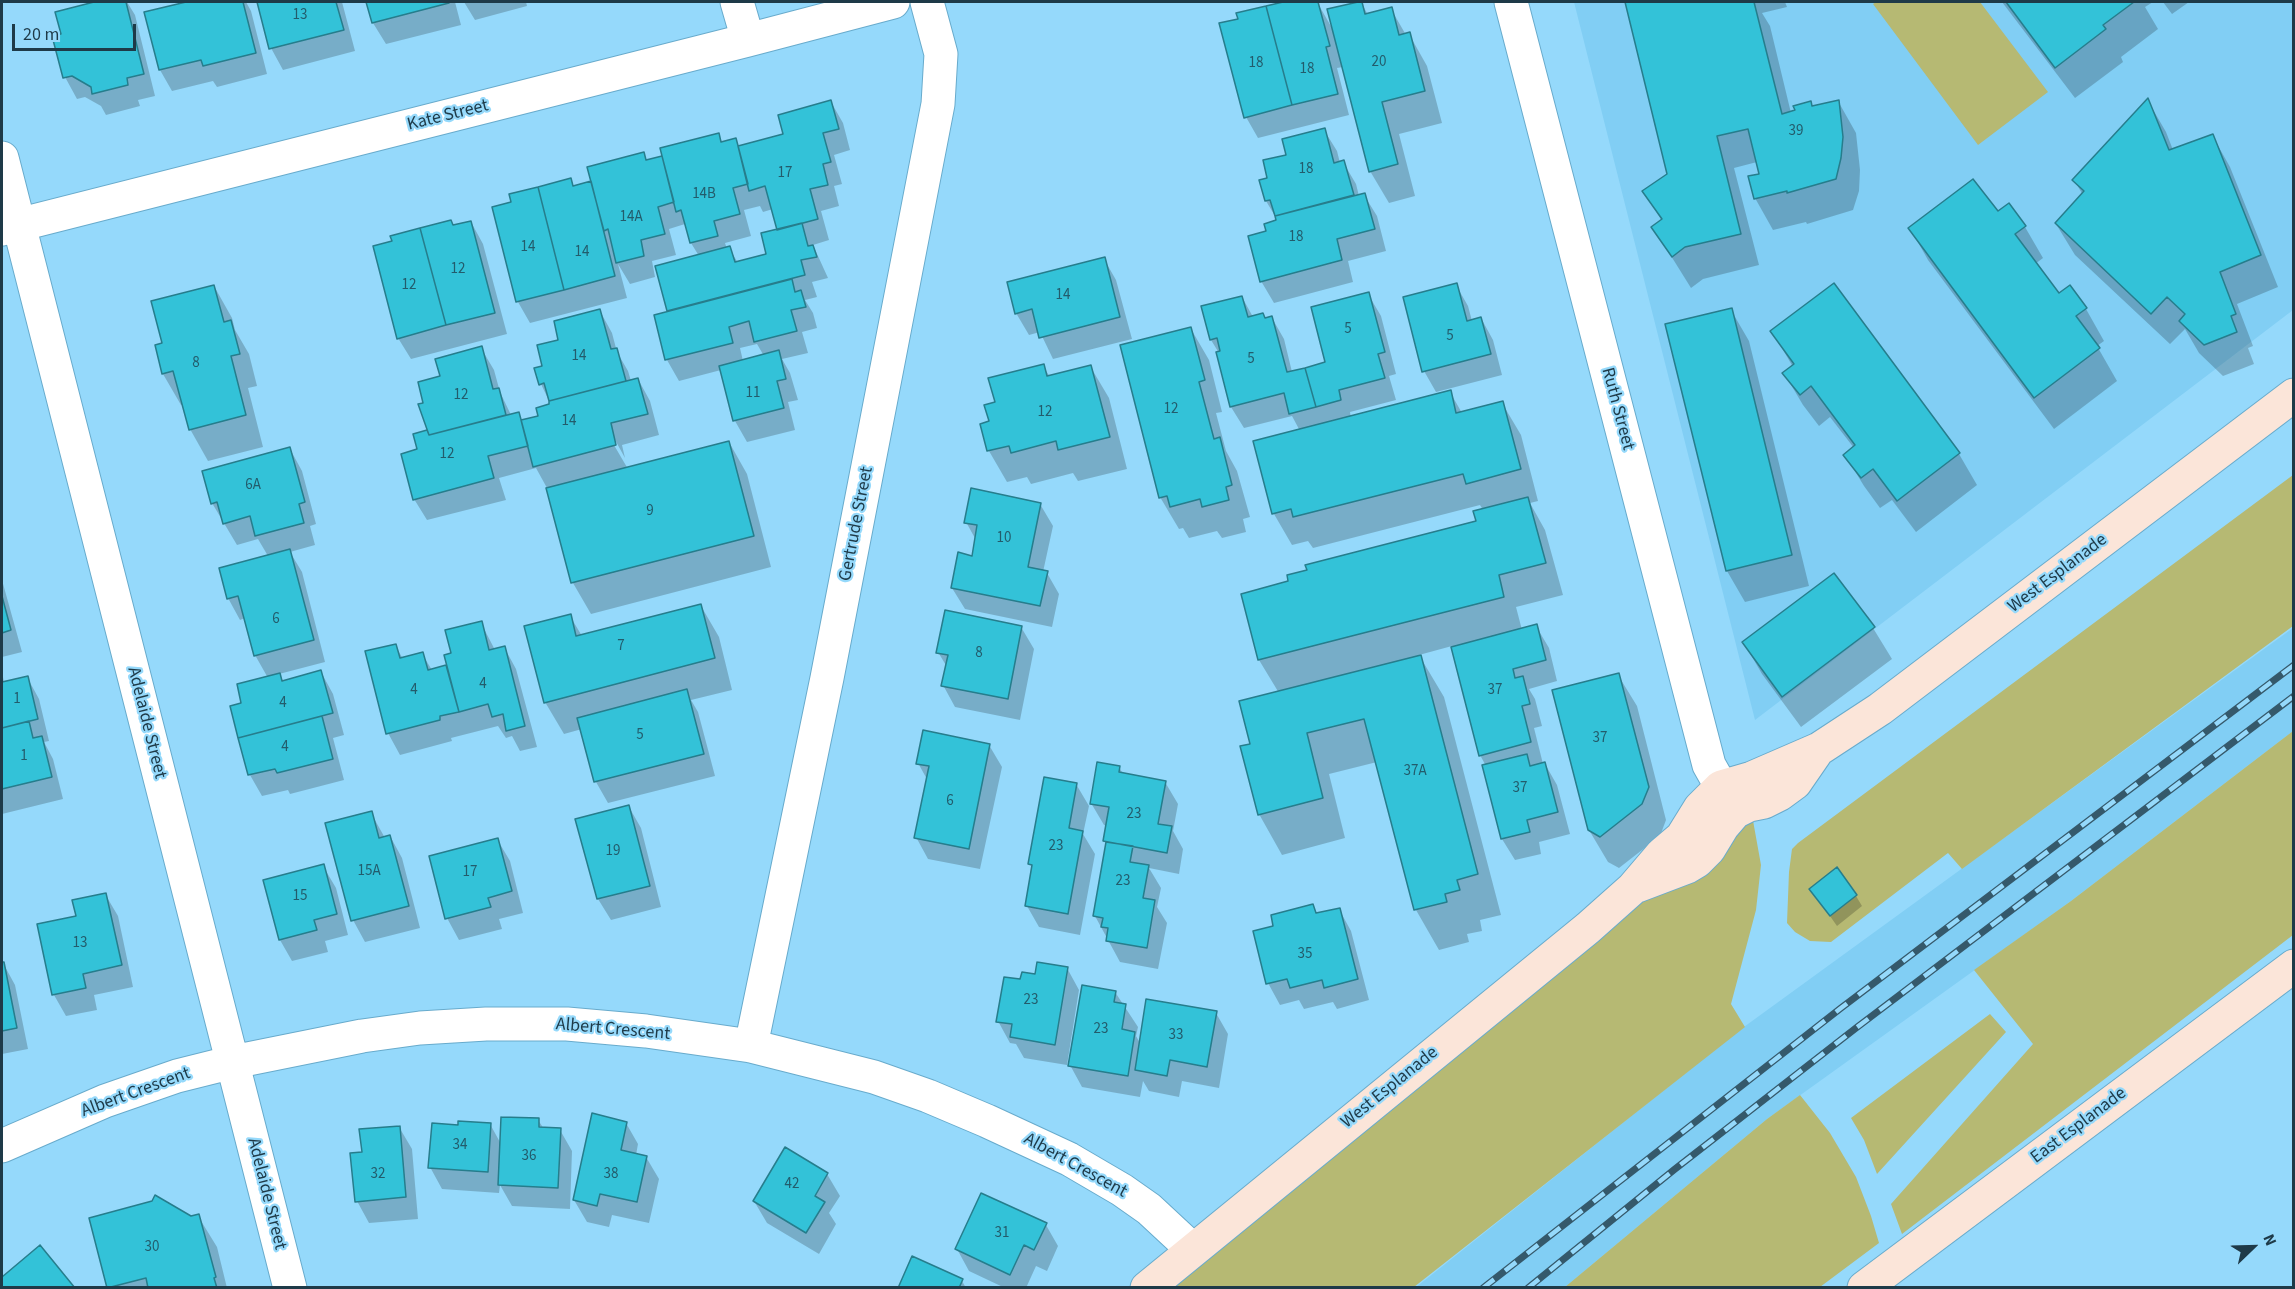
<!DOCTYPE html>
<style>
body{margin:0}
#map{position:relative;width:2295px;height:1289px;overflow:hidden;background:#95d9fb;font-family:"Source Sans 3",sans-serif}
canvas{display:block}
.frame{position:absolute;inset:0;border:3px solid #1e3a48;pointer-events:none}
.north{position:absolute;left:2223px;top:1217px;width:60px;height:60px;-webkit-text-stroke:4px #95d9fb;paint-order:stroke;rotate:67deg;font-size:16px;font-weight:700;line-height:24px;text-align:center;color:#1e3a48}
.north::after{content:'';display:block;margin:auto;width:21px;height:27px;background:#1e3a48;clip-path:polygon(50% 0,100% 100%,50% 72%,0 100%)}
.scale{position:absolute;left:12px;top:24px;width:124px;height:27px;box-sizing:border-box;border:3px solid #1e3a48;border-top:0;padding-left:8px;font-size:18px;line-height:21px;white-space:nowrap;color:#1e3a48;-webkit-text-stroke:4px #95d9fb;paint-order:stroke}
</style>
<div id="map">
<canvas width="2295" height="1289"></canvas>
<div class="frame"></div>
<div class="north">N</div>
<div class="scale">20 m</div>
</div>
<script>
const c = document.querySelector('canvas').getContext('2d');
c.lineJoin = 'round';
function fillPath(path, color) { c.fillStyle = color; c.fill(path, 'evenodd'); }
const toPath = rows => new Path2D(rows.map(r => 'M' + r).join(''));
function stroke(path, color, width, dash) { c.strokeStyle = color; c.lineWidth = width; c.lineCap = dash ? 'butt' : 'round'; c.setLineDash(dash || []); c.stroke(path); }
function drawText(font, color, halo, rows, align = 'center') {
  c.font = font + ' "Source Sans 3",sans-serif'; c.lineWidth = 4.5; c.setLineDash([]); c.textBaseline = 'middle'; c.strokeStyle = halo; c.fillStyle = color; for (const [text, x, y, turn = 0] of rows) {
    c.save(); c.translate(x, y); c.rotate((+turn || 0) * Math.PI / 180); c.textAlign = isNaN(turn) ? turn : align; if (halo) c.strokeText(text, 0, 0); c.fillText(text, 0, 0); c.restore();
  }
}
const built = toPath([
 [1574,2,2293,2,2293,310,1755,720],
 [2293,628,2293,731,2071,901,1767,1119,1565,1287,1415,1288,1737,1032]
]);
const green = toPath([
 [1876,2,1980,2,2048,92,1978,145,1873,4],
 [2293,475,2293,626,1962,869,1948,853,1831,942,1810,941,1795,932,1787,923,1789,872,1792,849,1798,843],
 [2293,731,2293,935,1902,1234,1891,1204,2033,1044,1974,970,2071,901],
 [1752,815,1761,865,1756,910,1731,1004,1745,1027,1414,1287,1171,1288,1627,914],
 [1990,1014,2006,1032,1877,1174,1864,1140,1851,1118],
 [1800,1095,1830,1133,1856,1177,1871,1216,1879,1243,1820,1287,1565,1287,1767,1119]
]);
const shadow = toPath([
 [97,2,127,2,135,15,155,96,138,100,140,106,106,115,101,106,85,97,77,99,65,77,63,35],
 [192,2,246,2,251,11,267,74,217,87,213,81,172,91,160,70,146,13],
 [259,2,342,2,355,51,283,70,271,48],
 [368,2,455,2,461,25,386,44,373,23],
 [464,2,526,2,527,6,475,20],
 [1288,2,1300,2,1302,4,1317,2,1332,28,1361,2,1368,15,1391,9,1406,35,1409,34,1427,66,1442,123,1399,134,1415,196,1389,203,1370,171,1343,67,1337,68,1349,115,1258,138,1246,117,1238,14],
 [1627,2,1785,2,1787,7,1762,13,1770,26,1791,113,1810,103,1813,107,1838,101,1856,133,1860,170,1859,191,1853,210,1807,224,1806,222,1773,230,1755,198,1761,175,1757,162,1734,168,1759,265,1703,279,1691,288,1653,227,1662,221,1644,192,1669,174],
 [2002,2,2153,2,2145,7,2158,29,2121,57,2123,62,2075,98],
 [2163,2,2189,2,2172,14],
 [2148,101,2166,132,2173,150,2212,135,2230,167,2278,287,2237,304,2253,346,2248,348,2254,364,2223,376,2199,353,2185,329,2170,344,2075,255,2056,224,2083,195,2074,180],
 [831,102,843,123,850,150,834,155,842,184,834,186,839,206,821,211,829,240,813,245,828,278,812,282,817,297,805,300,813,313,817,328,802,332,808,353,782,359,790,373,798,400,788,402,795,430,747,442,735,421,721,370,679,381,667,360,655,316,669,312,657,267,699,256,691,243,685,224,669,229,676,255,652,261,655,277,630,284,618,264,627,298,530,323,518,302,512,203,570,180,574,187,593,182,643,154,647,162,664,158,718,135,723,143,735,140,739,147,785,135],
 [760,206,763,212,773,209,779,231,768,255,738,263,729,248,727,249,725,243,751,236,744,210],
 [757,344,764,356,743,361,740,348],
 [1324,130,1337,151,1340,163,1343,162,1356,184,1359,196,1364,195,1377,216,1386,251,1348,261,1353,282,1274,303,1261,281,1268,232,1278,221,1266,201,1269,179,1288,156],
 [1997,213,2025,227,2043,258,2035,264,2058,295,2069,287,2086,309,2104,341,2097,346,2117,381,2054,429,1928,260,1910,228],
 [471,222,483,244,507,334,411,359,398,338],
 [1104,259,1116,280,1132,339,1053,359,1040,332,1029,335,1016,313],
 [1456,285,1468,306,1472,321,1481,318,1493,340,1502,375,1436,392,1424,371],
 [1833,285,1959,454,1977,485,1916,532,1892,500,1880,508,1864,486,1845,455,1854,448,1830,417,1819,426,1803,405,1784,373,1793,367,1772,331],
 [214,286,232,318,235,330,249,354,257,386,248,388,263,447,208,461,190,429,183,405,181,405,163,374],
 [1368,294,1381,316,1396,374,1389,376,1396,400,1350,412,1351,418,1450,392,1462,413,1502,403,1521,435,1538,501,1530,503,1545,530,1563,595,1516,607,1522,630,1536,626,1549,648,1557,681,1529,689,1535,699,1542,726,1534,728,1543,764,1545,764,1557,785,1570,834,1539,842,1541,854,1515,860,1502,839,1486,766,1480,755,1452,646,1419,655,1444,697,1501,915,1480,920,1482,931,1467,934,1469,942,1439,950,1416,910,1377,762,1329,774,1345,838,1282,855,1259,814,1252,745,1279,693,1259,660,1290,582,1478,522,1483,510,1480,505,1313,548,1308,541,1292,545,1274,514,1255,442,1300,431,1292,416,1244,428,1231,407,1219,353,1211,340,1203,307,1242,297,1253,317,1265,320,1272,318,1284,339,1292,372,1327,363],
 [1731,310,1749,341,1809,586,1745,602,1727,571],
 [600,311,612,333,617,352,628,371,631,381,638,379,650,401,659,435,622,445,625,458,614,438,611,440,628,469,729,442,747,474,771,567,591,614,573,583,547,488,536,468,499,478,506,500,427,520,414,499,419,450,415,435,429,431,424,422,420,405,424,404,442,377,481,348,494,370,500,392,511,415,518,414,523,422,540,417,551,405,541,384,544,367,560,341],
 [1191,329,1209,360,1222,412,1216,413,1226,451,1237,471,1250,517,1243,519,1246,532,1222,538,1217,531,1189,538,1183,528,1179,529,1160,497],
 [1043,366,1050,377,1090,366,1109,398,1127,469,1078,481,1073,473,1031,484,1027,477,1007,482,989,451,982,425,990,422,997,403],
 [290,449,302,471,316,524,310,526,315,545,290,552,302,572,325,662,279,674,284,682,321,672,333,694,344,735,333,738,344,780,290,794,288,790,262,796,250,775,232,707,243,704,268,678,255,655,245,618,240,620,228,598,268,556,258,539,237,545,212,503],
 [1040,504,1053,526,1043,572,1047,573,1059,594,1052,627,965,609,952,588,973,558,976,540,966,522],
 [2,580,22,652,2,657],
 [701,606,719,637,732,690,691,700,698,712,715,776,608,803,596,782,582,729,564,734,545,702,570,616,582,636],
 [481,623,495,650,504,647,516,669,537,747,520,751,512,736,506,738,498,726,451,738,452,741,400,755,388,733,395,645,403,659,422,654,432,670,448,666,453,654],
 [1021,627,1034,649,1020,720,955,707,943,685,947,667,938,652],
 [1873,628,1892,659,1801,727,1762,674,1744,643],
 [2,671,4,683,27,677,39,699,49,741,44,742,53,759,63,799,2,814],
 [1618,675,1637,706,1666,820,1660,836,1619,868,1608,862,1589,830],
 [989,745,1002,767,980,869,928,859,916,837,928,781,918,763],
 [1119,767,1123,774,1165,782,1178,804,1173,831,1183,849,1179,874,1149,868,1161,888,1157,907,1167,923,1158,969,1120,962,1095,916,1107,845,1105,840,1107,826,1104,825,1091,803],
 [1076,784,1089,806,1083,834,1095,854,1080,935,1039,927,1027,906,1033,869,1030,864],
 [629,807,641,828,661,907,611,920,598,899],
 [371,813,385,838,390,836,402,858,420,928,365,942,353,920],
 [497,839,510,861,523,913,499,919,502,929,459,940,447,918],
 [323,866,336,888,348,935,325,941,328,952,292,961,280,940],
 [1811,889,1856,896,1862,906,1837,926],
 [105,894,118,916,133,987,94,995,97,1010,66,1016,54,995,39,925,77,917],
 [1313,906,1318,915,1339,909,1351,931,1369,1000,1337,1009,1333,1002,1304,1009,1299,1000,1280,1005,1268,983,1275,927],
 [3,963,15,985,28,1049,2,1054],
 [1067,968,1079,990,1067,1065,1024,1058,1016,1044,1010,1043,998,1021,1022,981],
 [1115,992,1138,1027,1136,1036,1140,1043,1216,1013,1228,1034,1219,1088,1182,1081,1179,1097,1149,1091,1143,1081,1140,1097,1082,1087,1070,1065],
 [538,1120,544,1129,560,1130,572,1151,570,1209,512,1206,500,1185,499,1193,442,1189,430,1167,460,1126,490,1124,501,1144],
 [626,1123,638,1144,636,1155,646,1157,659,1179,649,1223,612,1215,609,1227,587,1222,574,1200],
 [399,1127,412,1149,418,1219,369,1223,357,1201,363,1154],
 [786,1149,827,1174,840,1196,829,1213,836,1224,819,1254,767,1223,754,1201],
 [198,1216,217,1247,227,1288,108,1288,191,1218],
 [1046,1225,1058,1246,1047,1271,1036,1266,1026,1288,1005,1288,969,1271,957,1249],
 [962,1281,966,1288,899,1288]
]);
const building = toPath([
 [94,2,126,2,144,74,127,78,128,85,92,94,91,87,72,76,63,78,52,36,61,34,55,12,94,2],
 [186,2,243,2,256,53,203,66,201,60,159,70,144,12,186,2],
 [257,2,336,2,344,30,269,49,257,2],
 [366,2,449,2,449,3,372,23,366,2],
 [1283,2,1318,2,1330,46,1326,47,1338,94,1292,105,1266,6,1283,2],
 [1358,2,1362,2,1365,14,1392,7,1399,35,1410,32,1425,91,1382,102,1398,164,1369,172,1327,9,1358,2],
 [1625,2,1754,2,1782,114,1795,110,1793,106,1811,101,1812,106,1839,100,1843,137,1841,158,1836,179,1787,193,1787,191,1754,199,1748,176,1759,174,1748,129,1717,136,1741,234,1685,247,1672,257,1651,227,1662,219,1642,191,1667,174,1625,2],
 [2006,2,2134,2,2103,25,2106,29,2055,68,2006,2],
 [1266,6,1292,105,1244,118,1219,23,1238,19,1236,13,1266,6],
 [2148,98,2169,150,2213,134,2261,255,2220,272,2236,314,2231,316,2237,332,2204,345,2179,321,2185,314,2167,297,2151,314,2055,223,2084,191,2072,180,2148,98],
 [831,100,839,129,823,133,831,162,823,164,828,185,810,189,818,219,777,230,765,186,749,191,738,146,783,134,778,115,831,100],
 [1325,128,1334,163,1344,160,1354,195,1275,216,1270,200,1265,201,1259,180,1267,178,1263,160,1286,155,1282,139,1325,128],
 [719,133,721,142,736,138,748,184,733,188,740,214,714,221,718,236,690,243,681,210,676,212,660,148,719,133],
 [644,152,646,160,662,156,674,202,658,207,665,234,641,240,644,256,616,263,608,229,604,231,587,167,644,152],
 [571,178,573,186,591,181,615,276,564,290,538,187,571,178],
 [1973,179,1998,211,2009,203,2026,226,2015,234,2059,293,2070,285,2087,308,2076,316,2100,348,2034,398,1908,228,1973,179],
 [538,187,564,290,516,302,492,207,511,202,509,194,538,187],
 [1365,193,1375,229,1337,239,1342,260,1260,282,1248,236,1266,231,1264,224,1276,220,1275,216,1365,193],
 [451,220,453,225,471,221,495,313,446,325,420,228,451,220],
 [802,223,808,246,813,245,817,257,801,260,805,275,667,311,655,266,730,246,735,262,766,254,761,233,802,223],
 [420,228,446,325,397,339,373,246,392,241,390,236,420,228],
 [1105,257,1120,317,1039,338,1032,309,1015,314,1007,282,1105,257],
 [792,279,795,292,801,290,806,307,791,310,797,331,754,342,749,321,729,327,733,343,665,360,654,315,792,279],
 [1457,283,1467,321,1481,317,1491,354,1422,372,1403,297,1457,283],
 [1834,283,1960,453,1897,501,1873,469,1861,478,1843,455,1855,445,1811,386,1800,395,1782,373,1794,364,1770,331,1834,283],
 [214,285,224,322,231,320,240,354,231,356,246,415,189,430,173,371,162,374,155,345,162,343,151,301,214,285],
 [1369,292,1385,352,1378,354,1385,378,1339,390,1341,400,1316,407,1305,368,1325,362,1311,307,1369,292],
 [1242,296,1248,317,1263,313,1265,318,1272,316,1287,372,1305,368,1316,407,1289,414,1284,393,1230,407,1216,352,1220,351,1217,338,1210,340,1201,306,1242,296],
 [1732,308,1792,555,1726,571,1665,324,1732,308],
 [600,309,611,349,617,348,626,381,549,401,544,383,539,385,534,368,542,366,537,345,558,340,554,321,600,309],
 [1191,327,1205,380,1199,382,1214,439,1220,437,1232,485,1226,487,1229,500,1202,507,1200,499,1170,507,1167,496,1159,498,1120,345,1191,327],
 [482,346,493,389,499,388,506,415,429,435,418,404,423,403,418,382,440,376,435,359,482,346],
 [779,350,786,379,777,381,784,408,733,421,719,366,779,350],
 [1044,364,1047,376,1091,365,1110,437,1058,450,1056,441,1011,453,1009,446,987,451,980,424,989,421,984,405,995,402,988,378,1044,364],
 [638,378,648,414,611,423,616,445,533,467,521,420,538,416,536,408,549,404,549,401,638,378],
 [1451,390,1456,413,1503,401,1521,469,1466,484,1463,474,1293,517,1291,509,1272,514,1253,441,1451,390],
 [519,412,528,446,488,456,494,478,413,500,401,454,417,449,413,434,427,430,429,435,519,412],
 [729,441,754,536,571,583,546,488,729,441],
 [290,447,305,502,299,504,304,523,255,536,250,516,223,524,217,502,211,504,202,471,290,447],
 [971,488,1041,503,1028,567,1048,571,1040,606,951,588,958,552,972,556,977,525,964,523,971,488],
 [1528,497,1546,563,1499,575,1504,597,1258,660,1241,594,1288,581,1287,575,1307,570,1305,565,1476,521,1473,511,1528,497],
 [290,549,314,640,254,656,238,596,227,599,219,568,290,549],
 [1834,573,1875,627,1782,697,1742,642,1834,573],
 [2,596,11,630,2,633,2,596],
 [701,604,715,658,544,703,524,626,571,614,576,636,701,604],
 [945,610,1022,626,1008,699,941,686,948,655,936,653,945,610],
 [482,621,489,650,505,646,525,726,506,731,503,714,492,717,488,704,459,712,444,655,451,653,445,630,482,621],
 [1537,624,1546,660,1513,669,1515,678,1523,676,1530,704,1522,706,1531,742,1479,756,1451,647,1537,624],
 [396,644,400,658,423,652,428,670,446,665,459,712,440,716,440,720,386,734,365,651,396,644],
 [1421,655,1478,874,1457,880,1460,890,1445,894,1447,902,1414,910,1364,719,1307,733,1323,798,1258,815,1240,746,1250,744,1239,701,1421,655],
 [321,670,333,713,238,738,230,706,241,703,237,684,280,673,282,681,321,670],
 [1619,673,1649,787,1642,804,1600,837,1588,830,1552,690,1619,673],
 [28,676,38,719,2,728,2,682,28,676],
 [687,689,704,754,594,782,577,718,687,689],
 [322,716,333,759,277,773,275,769,248,775,238,738,322,716],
 [29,721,33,738,42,736,52,777,2,789,2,728,29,721],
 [923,730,990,744,969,849,914,838,929,766,916,764,923,730],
 [1527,754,1530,766,1545,762,1558,812,1527,820,1530,832,1501,839,1482,765,1527,754],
 [1097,762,1120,766,1119,772,1166,781,1158,824,1172,826,1167,853,1103,841,1109,807,1090,804,1097,762],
 [1044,777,1077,783,1069,828,1083,831,1068,914,1025,906,1032,865,1028,864,1044,777],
 [629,805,650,886,597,899,575,819,629,805],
 [372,811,379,838,390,835,409,906,351,921,325,823,372,811],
 [498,838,512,891,488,898,491,907,445,919,429,856,498,838],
 [1106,842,1133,846,1130,862,1149,865,1143,898,1155,900,1147,948,1106,941,1108,928,1101,927,1103,918,1093,916,1106,842],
 [324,864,337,914,314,920,317,930,279,940,263,880,324,864],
 [1837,867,1857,895,1830,916,1809,889,1837,867],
 [106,893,122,965,83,974,86,988,52,995,37,924,76,916,72,900,106,893],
 [1313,904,1316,913,1340,908,1358,979,1324,988,1322,980,1290,988,1287,979,1266,984,1253,931,1273,926,1271,915,1313,904],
 [2,962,4,962,17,1028,2,1031,2,962],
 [1037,962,1068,967,1055,1045,1010,1037,1012,1024,996,1022,1004,977,1020,979,1022,972,1035,974,1037,962],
 [1082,985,1116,991,1114,1002,1126,1004,1122,1029,1135,1032,1128,1076,1068,1066,1082,985],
 [1146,999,1217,1011,1207,1067,1170,1060,1167,1076,1135,1070,1146,999],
 [592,1113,627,1122,621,1150,647,1156,637,1202,600,1194,597,1206,573,1200,592,1113],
 [501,1117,539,1118,539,1127,561,1128,558,1188,498,1185,501,1117],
 [458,1121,491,1123,488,1172,428,1168,432,1123,458,1125,458,1121],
 [400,1126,406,1197,355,1202,350,1153,362,1152,359,1129,400,1126],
 [785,1147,828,1173,815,1196,825,1202,806,1233,753,1201,785,1147],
 [981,1193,1047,1223,1034,1250,1024,1245,1010,1275,955,1249,981,1193],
 [155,1195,191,1216,199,1214,216,1277,214,1278,217,1288,148,1288,146,1278,107,1288,89,1218,152,1201,155,1195],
 [40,1245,75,1288,2,1288,2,1277,40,1245],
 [912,1256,963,1279,959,1288,898,1288,912,1256]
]);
const street = toPath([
 [737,2,748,40],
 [1511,2,1709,765,1735,811],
 [2,158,290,1288],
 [2,229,748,40,893,2],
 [751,1046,827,678,938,104,941,54,927,2],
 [2,1146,105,1101,177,1076,233,1062,362,1036,420,1028,486,1024,567,1024,646,1031,751,1046,874,1077,928,1096,987,1121,1069,1159,1122,1190,1149,1209,1192,1249]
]);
const secondary = toPath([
 [1637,886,1687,867,1697,861,1709,849,1723,826,1735,812,1749,805,1764,802,1780,794,1795,783,1815,754],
 [1147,1288,1588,928,1633,888,1662,854,1682,837,1700,808,1721,787,1752,778,1819,749,1880,709,2294,395],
 [1864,1288,2294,966]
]);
const rail = toPath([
 [1483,1288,1841,1008,2294,665],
 [1528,1288,1675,1169,1856,1028,2294,696]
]);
const numberNames = [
 ["13",300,16],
 ["20",1379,63],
 ["18",1256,64],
 ["18",1307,70],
 ["39",1796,132],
 ["18",1306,170],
 ["17",785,174],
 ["14B",704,195],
 ["14A",631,218],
 ["18",1296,238],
 ["14",528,248],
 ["14",582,253],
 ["12",458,270],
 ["12",409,286],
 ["14",1063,296],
 ["5",1348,330],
 ["5",1450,337],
 ["14",579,357],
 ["5",1251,360],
 ["8",196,364],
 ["11",753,394],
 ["12",461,396],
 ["12",1171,410],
 ["12",1045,413],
 ["14",569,422],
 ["12",447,455],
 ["6A",253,486],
 ["9",650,512],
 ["10",1004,539],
 ["6",276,620],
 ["7",621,647],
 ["8",979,654],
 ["4",483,685],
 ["4",414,691],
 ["37",1495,691],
 ["1",17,700],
 ["4",283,704],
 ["5",640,736],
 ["37",1600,739],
 ["4",285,748],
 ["1",24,757],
 ["37A",1415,772],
 ["37",1520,789],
 ["6",950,802],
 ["23",1134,815],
 ["23",1056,847],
 ["19",613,852],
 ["15A",369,872],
 ["17",470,873],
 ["23",1123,882],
 ["15",300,897],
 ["13",80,944],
 ["35",1305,955],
 ["23",1031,1001],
 ["23",1101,1030],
 ["33",1176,1036],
 ["34",460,1146],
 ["36",529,1157],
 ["32",378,1175],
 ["38",611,1175],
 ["42",792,1185],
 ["31",1002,1234],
 ["30",152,1248]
];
const streetNames = [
 ["Kate Street",448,116,-14],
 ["Ruth Street",1617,409,75],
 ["Gertrude Street",857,524,-79],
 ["West Esplanade",2058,574,-37],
 ["Adelaide Street",146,723,76],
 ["Albert Crescent",613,1030,5],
 ["West Esplanade",1390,1088,-39],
 ["Albert Crescent",136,1093,-20],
 ["East Esplanade",2079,1126,-37],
 ["Albert Crescent",1075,1166,29],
 ["Adelaide Street",266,1194,76]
];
fillPath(built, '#81cef4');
fillPath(green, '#b6b973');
fillPath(shadow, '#0003');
fillPath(building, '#33c2d8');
stroke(building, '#267d8c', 1.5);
stroke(street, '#68abcc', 35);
stroke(secondary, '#68abcc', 35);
stroke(street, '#fff', 33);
stroke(secondary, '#fbe5d9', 33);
stroke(rail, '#35596b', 7);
stroke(rail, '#95d9fb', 4.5, [14]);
drawText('15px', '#235c6c', null, numberNames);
drawText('18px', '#1e3a48', '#95d9fb', streetNames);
</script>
